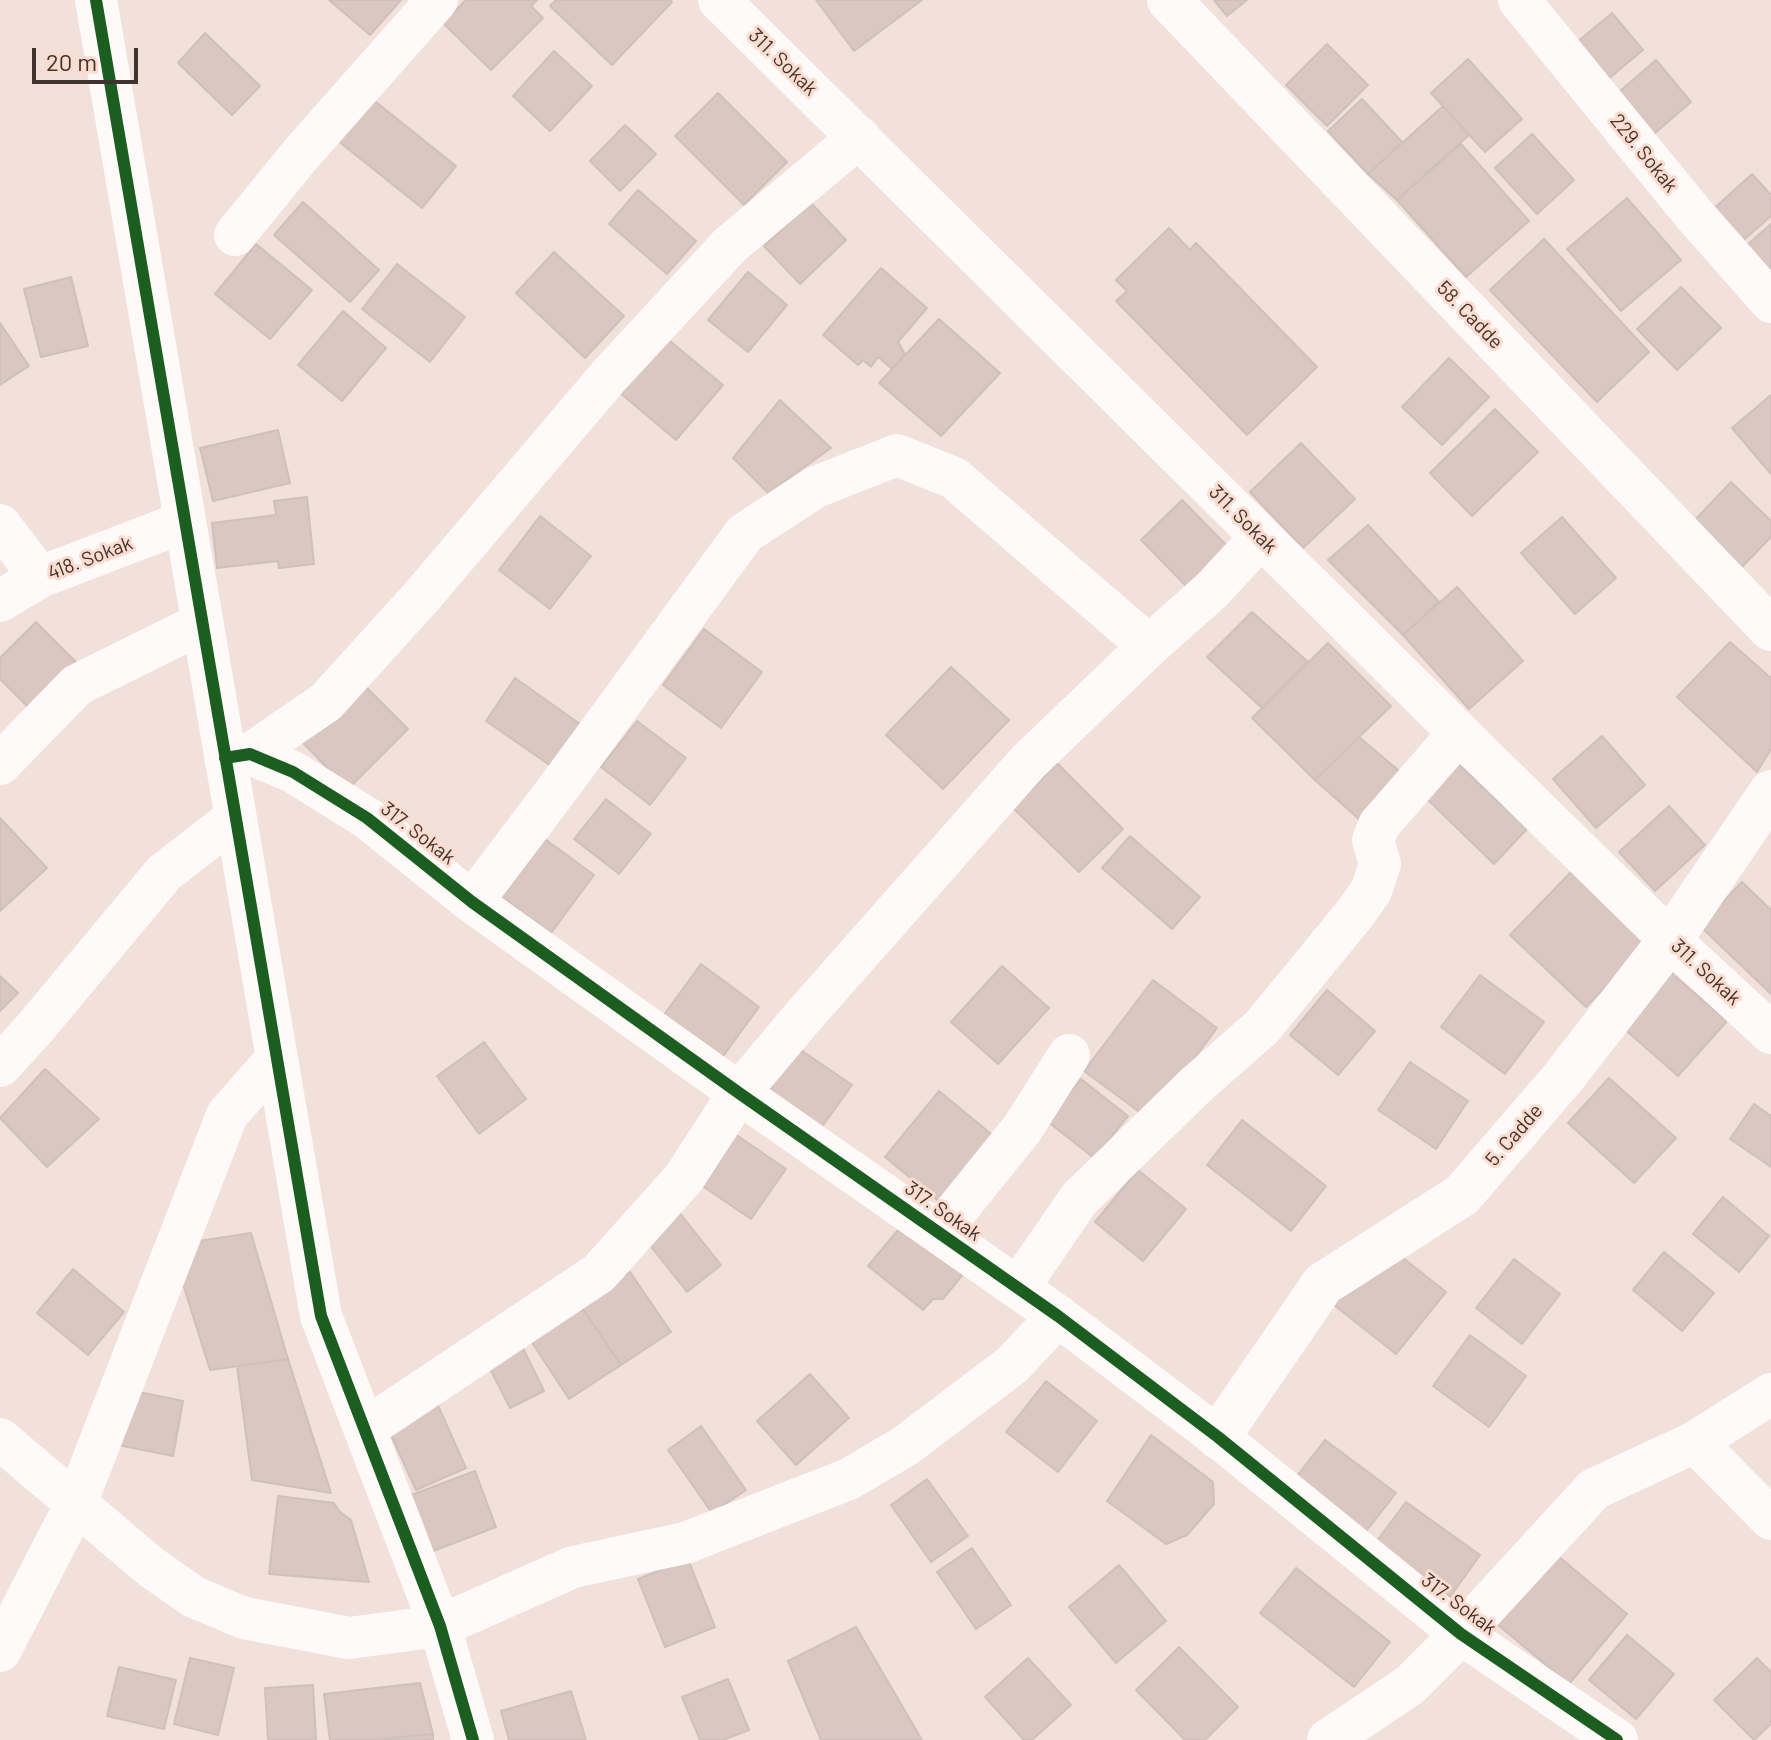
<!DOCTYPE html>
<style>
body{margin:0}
#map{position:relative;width:1771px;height:1740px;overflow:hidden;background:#f2e0da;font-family:Barlow,sans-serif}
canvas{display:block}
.scale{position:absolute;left:32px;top:48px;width:106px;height:36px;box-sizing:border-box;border:4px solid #40332e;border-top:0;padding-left:10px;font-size:24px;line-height:28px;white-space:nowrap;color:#40332e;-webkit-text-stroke:6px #fcdccf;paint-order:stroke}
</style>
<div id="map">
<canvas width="1771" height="1740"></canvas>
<div class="scale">20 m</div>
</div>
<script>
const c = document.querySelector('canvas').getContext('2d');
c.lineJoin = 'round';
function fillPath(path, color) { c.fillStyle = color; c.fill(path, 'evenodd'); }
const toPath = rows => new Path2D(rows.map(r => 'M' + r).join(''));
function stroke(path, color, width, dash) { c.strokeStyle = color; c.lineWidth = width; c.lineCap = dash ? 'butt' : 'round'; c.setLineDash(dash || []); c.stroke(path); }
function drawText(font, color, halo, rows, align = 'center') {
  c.font = font + ' Barlow,sans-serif'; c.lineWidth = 6; c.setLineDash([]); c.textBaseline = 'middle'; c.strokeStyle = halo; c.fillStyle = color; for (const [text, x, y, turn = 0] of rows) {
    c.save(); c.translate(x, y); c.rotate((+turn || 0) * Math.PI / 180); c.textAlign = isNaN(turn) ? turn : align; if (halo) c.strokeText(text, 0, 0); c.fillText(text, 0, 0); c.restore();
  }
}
const building = toPath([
 [329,0,401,0,370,35,329,0],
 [466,0,537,0,531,6,543,18,491,70,443,23,466,0],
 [556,0,670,0,672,2,612,65,550,6,556,0],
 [816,0,922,0,854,51,816,0],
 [1214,0,1247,0,1227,16,1214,0],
 [1612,13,1643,50,1601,85,1570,48,1612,13],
 [205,33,260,86,232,115,178,63,205,33],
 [1327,44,1368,85,1327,126,1286,85,1327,44],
 [554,51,592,86,550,131,513,96,554,51],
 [1468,59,1522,119,1485,152,1431,93,1468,59],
 [1656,60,1691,102,1648,139,1612,98,1656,60],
 [718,93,787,162,744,205,675,136,718,93],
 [371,98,456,166,422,208,337,140,371,98],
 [1362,99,1402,142,1368,174,1328,131,1362,99],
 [1443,106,1469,135,1397,200,1368,174,1443,106],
 [625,125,656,154,620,191,590,161,625,125],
 [1532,134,1574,180,1537,214,1495,168,1532,134],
 [1461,144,1529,221,1466,277,1397,200,1461,144],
 [1752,174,1771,195,1771,216,1739,244,1710,212,1752,174],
 [638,190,696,241,667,274,609,224,638,190],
 [1627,198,1681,260,1621,311,1567,249,1627,198],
 [303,202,379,270,350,302,274,235,303,202],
 [811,203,846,240,800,284,764,246,811,203],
 [1771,224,1771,272,1747,245,1771,224],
 [1169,228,1190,250,1196,243,1317,367,1247,435,1116,301,1127,291,1116,280,1169,228],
 [1544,239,1649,352,1597,402,1490,290,1544,239],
 [256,244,312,290,270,339,215,294,256,244],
 [554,252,624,316,585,358,516,293,554,252],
 [397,264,465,317,430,362,362,309,397,264],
 [881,268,927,308,898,342,905,354,892,369,878,357,871,367,863,360,858,365,823,335,881,268],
 [748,272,787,305,748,352,708,320,748,272],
 [71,277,88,346,41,357,24,289,71,277],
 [1681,287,1721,328,1677,370,1637,329,1681,287],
 [343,311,386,348,342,401,298,365,343,311],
 [939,319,1000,373,941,436,879,383,939,319],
 [0,323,29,366,0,385,0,323],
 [665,337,723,385,676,440,619,392,665,337],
 [1449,358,1489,397,1442,445,1402,407,1449,358],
 [1771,395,1771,474,1732,428,1771,395],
 [780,400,831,448,768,493,733,458,780,400],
 [1495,409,1538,452,1472,516,1430,473,1495,409],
 [278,430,290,483,213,501,200,448,278,430],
 [1301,443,1355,499,1303,548,1250,492,1301,443],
 [1731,482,1771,521,1771,537,1740,569,1692,523,1731,482],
 [307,497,314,564,279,568,278,561,217,568,212,523,276,515,274,501,307,497],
 [1182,500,1230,549,1189,589,1141,540,1182,500],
 [540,516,591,556,550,609,499,570,540,516],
 [1562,517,1616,578,1575,614,1521,553,1562,517],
 [1368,525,1439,602,1403,635,1328,560,1368,525],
 [1457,587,1523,661,1469,709,1403,635,1457,587],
 [1252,612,1308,662,1262,708,1207,657,1252,612],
 [36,622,77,663,31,710,0,679,0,658,36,622],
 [704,629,762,672,721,728,663,685,704,629],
 [1730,642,1771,678,1771,749,1757,772,1677,697,1730,642],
 [1328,643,1391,706,1315,780,1252,718,1328,643],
 [951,667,1009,720,943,789,886,735,951,667],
 [515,678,580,724,551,766,486,721,515,678],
 [361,682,408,729,348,789,302,742,361,682],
 [637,721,686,758,650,805,601,767,637,721],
 [1602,736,1645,785,1596,828,1553,779,1602,736],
 [1359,737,1404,775,1361,821,1315,780,1359,737],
 [1455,761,1527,829,1494,864,1423,795,1455,761],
 [1057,763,1123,829,1079,872,1013,808,1057,763],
 [606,799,651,834,619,874,574,839,606,799],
 [1669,806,1705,845,1655,891,1619,852,1669,806],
 [0,818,47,868,0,911,0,818],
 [1130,836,1200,897,1172,929,1102,868,1130,836],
 [545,839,594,875,551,933,502,897,545,839],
 [1572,871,1647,943,1586,1007,1510,935,1572,871],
 [1742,882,1771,910,1771,994,1700,926,1742,882],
 [701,964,759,1007,721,1059,663,1016,701,964],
 [1002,966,1049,1008,998,1064,951,1022,1002,966],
 [1669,971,1727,1021,1678,1076,1621,1026,1669,971],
 [1480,975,1544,1022,1505,1074,1441,1027,1480,975],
 [0,976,18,993,0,1011,0,976],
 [1153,980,1217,1028,1149,1119,1084,1071,1153,980],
 [1327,990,1375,1031,1338,1075,1290,1035,1327,990],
 [484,1042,526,1099,479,1134,437,1076,484,1042],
 [798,1048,852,1085,819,1131,767,1094,798,1048],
 [1410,1062,1468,1101,1436,1149,1378,1110,1410,1062],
 [45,1069,99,1119,47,1167,0,1118,45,1069],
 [1609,1078,1676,1138,1634,1183,1568,1123,1609,1078],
 [1081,1079,1128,1116,1094,1158,1047,1121,1081,1079],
 [939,1091,996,1138,942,1204,885,1157,939,1091],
 [1754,1104,1771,1116,1771,1167,1730,1139,1754,1104],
 [1242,1120,1326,1186,1291,1231,1207,1165,1242,1120],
 [735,1134,786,1169,751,1219,701,1185,735,1134],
 [1138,1170,1186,1209,1143,1261,1095,1222,1138,1170],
 [1723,1197,1769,1236,1739,1272,1693,1234,1723,1197],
 [679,1212,721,1265,687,1292,645,1239,679,1212],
 [903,1224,964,1273,943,1299,933,1299,923,1310,868,1266,903,1224],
 [251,1233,288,1359,210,1370,178,1268,186,1243,251,1233],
 [1664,1252,1714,1293,1682,1331,1633,1290,1664,1252],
 [1403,1258,1446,1292,1396,1354,1334,1305,1368,1270,1403,1258],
 [1514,1259,1560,1294,1522,1344,1476,1308,1514,1259],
 [73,1269,124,1312,88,1355,37,1313,73,1269],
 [630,1272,671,1332,621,1365,580,1305,630,1272],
 [580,1305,621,1365,569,1399,531,1341,580,1305],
 [1470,1335,1526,1376,1489,1427,1433,1386,1470,1335],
 [520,1342,544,1391,510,1408,485,1359,520,1342],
 [288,1359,331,1493,252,1480,237,1366,288,1359],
 [810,1374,849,1418,796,1465,757,1421,810,1374],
 [1046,1381,1097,1421,1058,1472,1006,1432,1046,1381],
 [129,1390,183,1401,173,1456,118,1445,129,1390],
 [436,1401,466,1468,416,1490,386,1424,436,1401],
 [701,1426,746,1490,712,1513,668,1450,701,1426],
 [1151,1435,1213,1482,1214,1504,1187,1535,1166,1544,1107,1501,1151,1435],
 [1325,1440,1396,1493,1364,1534,1293,1481,1325,1440],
 [475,1471,496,1527,433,1551,411,1495,475,1471],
 [927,1479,968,1536,931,1562,891,1505,927,1479],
 [278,1496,334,1503,339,1511,351,1520,369,1582,269,1574,278,1496],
 [1406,1502,1480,1555,1450,1597,1376,1542,1406,1502],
 [972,1548,1011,1605,976,1629,937,1572,972,1548],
 [1557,1555,1627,1614,1569,1684,1498,1625,1557,1555],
 [688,1559,715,1627,665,1647,638,1579,688,1559],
 [1119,1565,1166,1621,1116,1663,1069,1607,1119,1565],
 [1296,1568,1390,1642,1354,1687,1260,1613,1296,1568],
 [856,1627,922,1740,821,1740,788,1661,856,1627],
 [1627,1635,1674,1674,1636,1719,1589,1680,1627,1635],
 [1179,1647,1238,1707,1205,1740,1185,1740,1136,1690,1179,1647],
 [190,1658,234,1668,218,1735,174,1724,190,1658],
 [1028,1658,1071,1705,1032,1740,1024,1740,985,1697,1028,1658],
 [1757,1658,1771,1672,1771,1724,1754,1740,1714,1700,1757,1658],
 [119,1667,176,1680,164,1729,107,1716,119,1667],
 [728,1679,749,1730,723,1740,700,1740,682,1697,728,1679],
 [420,1683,433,1734,372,1740,330,1740,324,1694,420,1683],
 [313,1685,316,1740,268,1740,265,1688,313,1685],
 [571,1691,586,1740,509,1740,501,1711,571,1691],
 [433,1734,433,1740,372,1740,433,1734]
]);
const minor = toPath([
 [96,0,321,1316,440,1626,473,1740],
 [719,0,1459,733,1670,940,1771,1033],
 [1519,0,1691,211,1771,302],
 [235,235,301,154,437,0],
 [0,525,40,577],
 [0,601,40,577,184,522],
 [250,754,326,702,423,595,608,377,730,245,859,137],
 [225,758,250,754,293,772,367,818,472,902,739,1093,1058,1316,1218,1437,1461,1634,1617,1740],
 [0,764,77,685,202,623],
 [472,902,562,783,745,533,816,487,897,455,954,478,1149,646],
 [0,1066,34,1029,164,873,235,818],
 [939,1232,1022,1129,1069,1055],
 [1018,1288,1079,1199,1195,1086,1262,1027,1353,916,1371,891,1380,864,1373,840,1379,825,1459,733],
 [365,1429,599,1273,684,1178,739,1093,801,1019,1028,762,1149,646,1212,590,1261,537],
 [0,1439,151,1567,194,1597,244,1618,349,1638,440,1626,573,1567,685,1543,849,1479,905,1446,1012,1365,1058,1316],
 [1695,1442,1771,1519],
 [0,1651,76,1504,227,1115,277,1058],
 [1328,1740,1410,1685,1461,1634,1594,1489,1695,1442,1771,1394]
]);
const tertiary = toPath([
 [1169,0,1771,629],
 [1218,1437,1323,1284,1462,1195,1562,1079,1670,940,1771,792]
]);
const cycleway = toPath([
 [96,0,321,1316,440,1626,473,1740],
 [225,758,250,754,293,772,367,818,472,902,739,1093,1058,1316,1218,1437,1461,1634,1617,1740]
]);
const streetNames = [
 ["311. Sokak",783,62,44],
 ["229. Sokak",1644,153,51],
 ["58. Cadde",1470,315,46],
 ["311. Sokak",1243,519,45],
 ["418. Sokak",90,558,-21],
 ["317. Sokak",418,833,38],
 ["311. Sokak",1706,972,43],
 ["5. Cadde",1514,1135,-49],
 ["317. Sokak",943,1211,35],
 ["317. Sokak",1459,1604,37]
];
fillPath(building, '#dac7c1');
stroke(building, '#cec0bb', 2);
stroke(minor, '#fdfaf9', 42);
stroke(tertiary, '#fdfaf9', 44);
stroke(cycleway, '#1b5e20', 12);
drawText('20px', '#40332e', '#fcdccf', streetNames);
</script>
